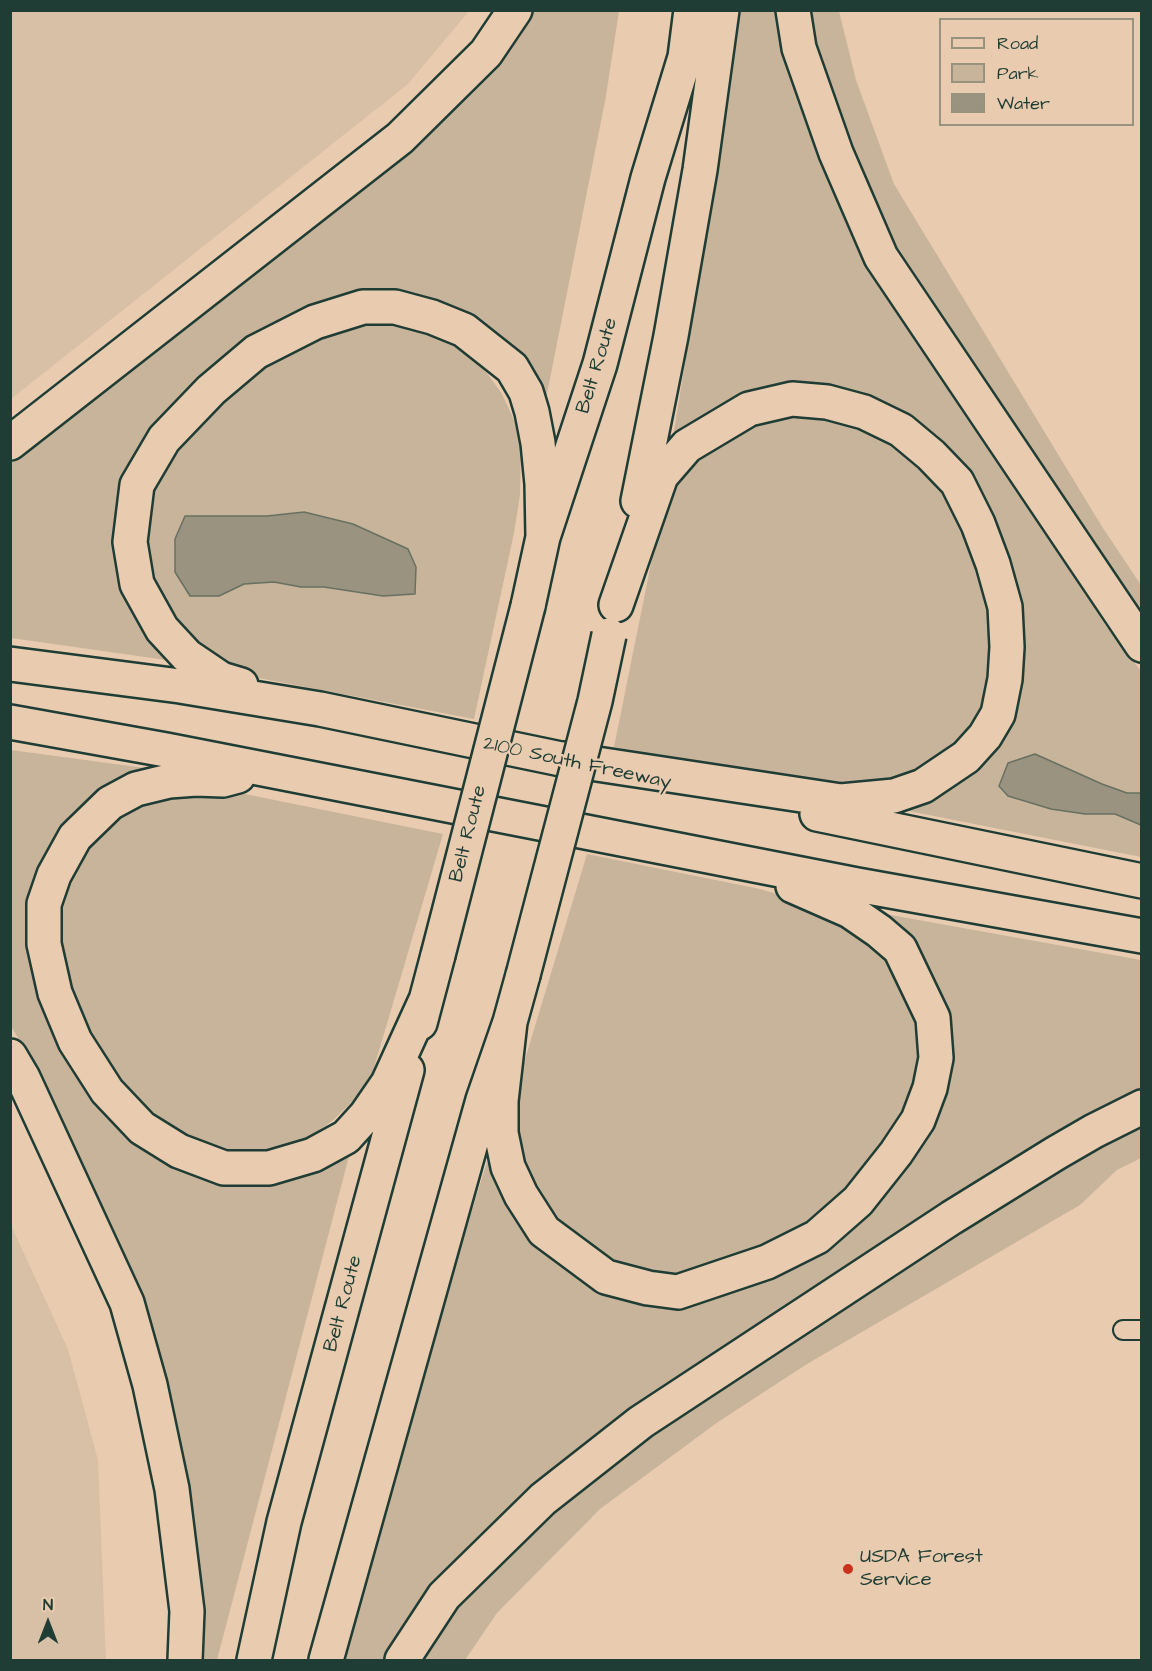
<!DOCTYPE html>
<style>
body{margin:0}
#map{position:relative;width:1152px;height:1671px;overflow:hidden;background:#e9ccb0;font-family:"Architects Daughter",sans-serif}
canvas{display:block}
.frame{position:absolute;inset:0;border:12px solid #1f3d34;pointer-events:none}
.legend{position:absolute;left:939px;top:18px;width:195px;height:108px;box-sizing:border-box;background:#e9ccb0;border:2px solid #98937e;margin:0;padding:8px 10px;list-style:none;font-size:18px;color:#1f3d34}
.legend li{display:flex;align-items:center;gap:12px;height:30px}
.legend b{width:30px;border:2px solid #98937e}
.north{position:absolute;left:18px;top:1593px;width:60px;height:60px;-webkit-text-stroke:4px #e9ccb0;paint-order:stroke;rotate:0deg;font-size:16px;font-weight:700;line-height:24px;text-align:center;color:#1f3d34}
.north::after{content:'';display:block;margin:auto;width:21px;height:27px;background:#1f3d34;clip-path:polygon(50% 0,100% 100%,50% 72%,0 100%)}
</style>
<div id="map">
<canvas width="1152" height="1671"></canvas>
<div class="frame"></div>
<ul class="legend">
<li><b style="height:8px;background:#e9ccb0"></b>Road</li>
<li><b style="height:16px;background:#c8b49b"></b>Park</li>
<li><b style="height:16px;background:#99937f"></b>Water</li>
</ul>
<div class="north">N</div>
</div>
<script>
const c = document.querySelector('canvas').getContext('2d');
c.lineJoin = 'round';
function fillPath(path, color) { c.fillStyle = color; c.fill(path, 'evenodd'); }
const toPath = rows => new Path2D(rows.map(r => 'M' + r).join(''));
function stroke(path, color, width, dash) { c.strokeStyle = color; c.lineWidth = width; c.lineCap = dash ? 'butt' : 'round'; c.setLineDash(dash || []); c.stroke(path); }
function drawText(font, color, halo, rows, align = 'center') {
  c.font = font + ' "Architects Daughter",sans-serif'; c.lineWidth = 4.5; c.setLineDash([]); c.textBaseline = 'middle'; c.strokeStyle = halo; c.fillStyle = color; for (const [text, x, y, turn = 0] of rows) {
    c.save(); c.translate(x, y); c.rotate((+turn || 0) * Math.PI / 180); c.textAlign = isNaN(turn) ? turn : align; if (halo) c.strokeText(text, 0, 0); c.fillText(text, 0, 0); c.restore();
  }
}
const built = toPath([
 [11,10,469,10,469,11,408,84,11,399],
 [10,1223,68,1349,98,1460,106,1660,11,1660]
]);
const green = toPath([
 [518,11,619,11,606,96,544,409,498,355,337,302,141,448,143,628,166,660,11,638,11,444,348,183],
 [738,11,780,11,896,306,1106,626,1141,671,1141,857,883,806,1003,710,983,519,859,398,672,443,724,124],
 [797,11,839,11,856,80,894,184,1101,525,1141,585,1141,638,893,265],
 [401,320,448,339,468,354,487,373,502,394,514,420,521,450,520,495,514,533,474,719,232,673,165,624,142,581,138,496,200,404,326,323],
 [816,408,921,455,962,518,994,611,988,696,975,722,954,749,928,768,864,790,802,784,614,747,662,509,681,473,723,433],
 [11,750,160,770,45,874,96,1102,113,1122,133,1139,178,1162,353,1141,217,1660,198,1660,190,1521,27,1053,11,1026],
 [215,788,443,834,373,1071,357,1097,332,1121,313,1135,292,1144,265,1153,205,1152,126,1111,62,983,55,908,88,841,142,799],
 [587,854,760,889,814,905,847,919,896,967,918,1024,919,1050,908,1105,889,1139,863,1174,794,1236,693,1281,593,1265,523,1190,513,1099],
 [874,912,1141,960,1141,1098,638,1405,577,1450,539,1482,388,1660,336,1660,373,1527,487,1162,497,1164,508,1199,668,1301,861,1203,941,1049],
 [1141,1117,1141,1158,1117,1170,1080,1205,807,1364,718,1422,600,1509,497,1613,465,1660,409,1660,452,1598,629,1433]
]);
const water = toPath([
 [304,512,353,524,408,549,416,567,415,594,383,596,324,587,301,587,274,582,244,584,219,596,190,596,175,572,175,539,185,516,267,516,304,512],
 [1035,754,1102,784,1127,793,1141,793,1141,825,1115,814,1085,814,1051,809,1008,796,999,786,1008,763,1035,754]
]);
const minor = toPath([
 [1123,1330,1142,1330]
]);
const motorway = toPath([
 [793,10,799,48,836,153,881,257,1142,645],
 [10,443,400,138,486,53,515,10],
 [638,501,671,336,700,170,722,10],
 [528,606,543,537,600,364,648,178,685,57,691,10],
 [10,664,180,686,320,709,585,764],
 [241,685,221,679,187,656,162,629,137,584,130,542,137,485,164,439,211,390,256,352,315,322,363,307,395,307,432,317,464,330,512,368,526,392,532,412,538,443,542,484,543,537],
 [10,722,166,750,857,885,1142,936],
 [564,759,841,801,894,796,923,786,966,757,985,736,998,714,1005,679,1007,647,1005,607,993,564,978,524,957,482,931,455,901,430,864,412,827,402,792,399,749,409,687,446,661,476,616,605],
 [238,776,223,780,196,779,169,781,136,789,110,803,75,837,54,875,44,904,44,944,55,993,75,1041,107,1091,142,1128,179,1151,224,1168,269,1168,313,1155,346,1137,366,1115,388,1083,425,1002],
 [817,814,1142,881],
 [510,1022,501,1101,501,1133,508,1167,521,1195,544,1231,606,1277,648,1288,678,1292,767,1262,817,1237,858,1201,896,1153,918,1120,930,1088,936,1058,933,1018,900,949,879,931,850,911,793,886],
 [420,1023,438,955],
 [10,1056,23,1078,127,1303,150,1385,172,1489,187,1611,185,1660],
 [254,1660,284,1522,407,1070],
 [326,1660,483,1100,510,1022,523,975],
 [402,1660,444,1596,543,1499,641,1422,951,1218,1056,1153,1094,1131,1142,1107]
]);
const motorwayBridge = toPath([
 [438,955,528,606],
 [523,975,595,701,609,635]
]);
const markers = [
 [848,1569,6,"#c8321e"]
];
const streetNames = [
 ["Belt Route",598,366,-73],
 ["2100 South Freeway",577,764,12],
 ["Belt Route",469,834,-76],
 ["Belt Route",344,1304,-75]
];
const poiNames = [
 ["USDA Forest",860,1558],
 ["Service",860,1581]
];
fillPath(built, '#d8c0a6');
fillPath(green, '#c8b49b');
fillPath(water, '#99937f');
stroke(water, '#687161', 1.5);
stroke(minor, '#1f3d34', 22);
stroke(motorway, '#1f3d34', 38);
stroke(minor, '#e9ccb0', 18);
stroke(motorway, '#e9ccb0', 33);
stroke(motorwayBridge, '#1f3d34', 38, []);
stroke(motorwayBridge, '#e9ccb0', 33);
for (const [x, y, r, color] of markers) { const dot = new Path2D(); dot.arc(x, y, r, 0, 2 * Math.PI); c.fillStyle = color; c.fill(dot); stroke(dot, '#e9ccb0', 2); }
drawText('20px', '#1f3d34', '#e9ccb0', streetNames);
drawText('20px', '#1f3d34', '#e9ccb0', poiNames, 'left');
</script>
